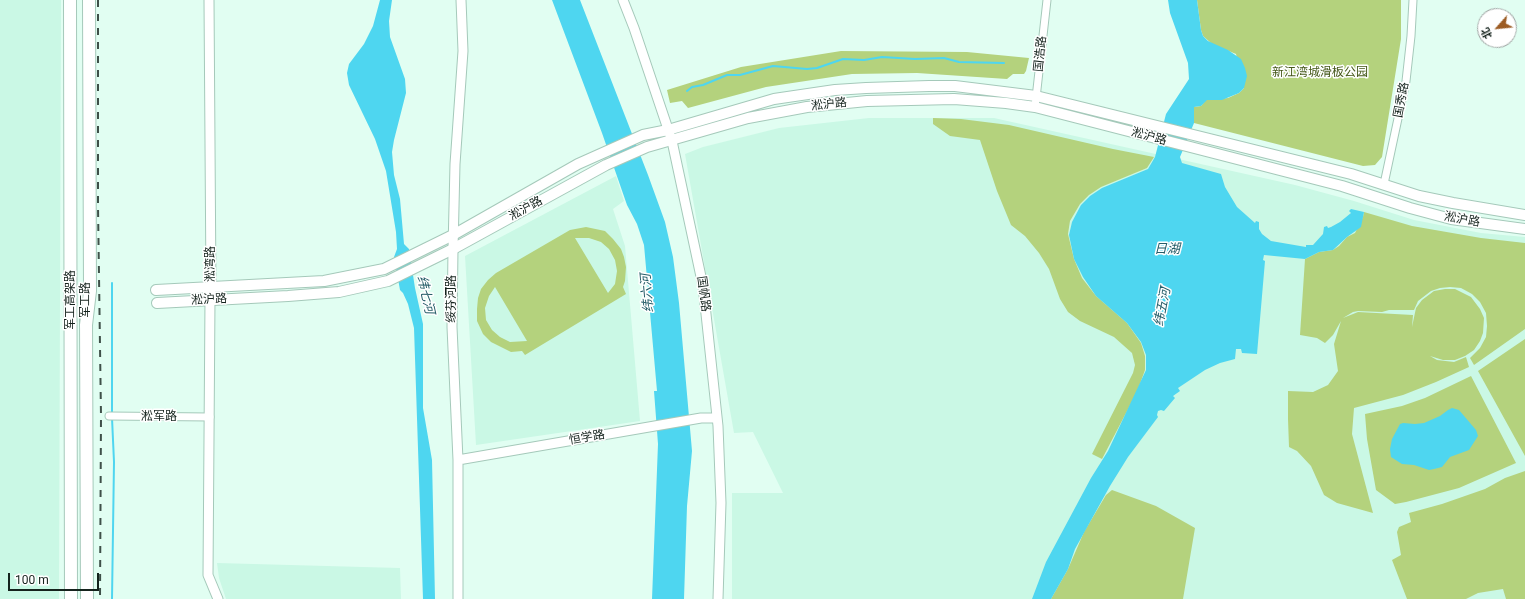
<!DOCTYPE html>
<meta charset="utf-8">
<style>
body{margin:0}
#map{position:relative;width:1525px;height:599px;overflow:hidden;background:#e1fef2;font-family:Roboto,"Noto Sans SC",sans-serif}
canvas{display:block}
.north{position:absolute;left:1477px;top:8px;width:40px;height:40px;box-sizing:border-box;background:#fff;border:1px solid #a1a7a5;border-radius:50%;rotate:243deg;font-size:11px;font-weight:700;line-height:16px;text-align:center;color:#15231d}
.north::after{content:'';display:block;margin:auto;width:14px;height:18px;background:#9c5c24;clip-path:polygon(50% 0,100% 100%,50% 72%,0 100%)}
.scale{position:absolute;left:8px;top:573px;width:91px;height:18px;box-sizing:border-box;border:2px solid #15231d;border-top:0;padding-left:5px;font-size:12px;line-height:14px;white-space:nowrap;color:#15231d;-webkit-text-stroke:3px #fff;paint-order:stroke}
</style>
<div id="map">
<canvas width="1525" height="599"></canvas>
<div class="north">北</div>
<div class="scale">100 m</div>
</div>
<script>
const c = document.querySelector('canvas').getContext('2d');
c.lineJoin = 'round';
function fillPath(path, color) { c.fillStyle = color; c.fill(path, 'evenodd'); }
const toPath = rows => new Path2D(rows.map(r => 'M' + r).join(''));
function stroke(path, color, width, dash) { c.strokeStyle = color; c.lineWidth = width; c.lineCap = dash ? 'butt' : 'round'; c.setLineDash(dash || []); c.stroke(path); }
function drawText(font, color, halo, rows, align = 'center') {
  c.font = font + ' Roboto,"Noto Sans SC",sans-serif'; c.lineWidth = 3; c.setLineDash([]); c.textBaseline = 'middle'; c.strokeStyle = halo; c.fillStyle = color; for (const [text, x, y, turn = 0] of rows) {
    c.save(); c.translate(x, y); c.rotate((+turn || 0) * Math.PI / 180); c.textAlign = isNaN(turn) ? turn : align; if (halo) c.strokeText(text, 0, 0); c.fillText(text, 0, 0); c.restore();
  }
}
const built = toPath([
 [0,0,61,0,59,599,0,599],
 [869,118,994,118,1295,185,1354,201,1414,220,1481,233,1525,237,1525,599,732,599,732,493,783,493,753,432,734,433,685,154,703,147,779,128],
 [616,176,624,201,613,209,625,246,640,421,476,445,465,256],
 [217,563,400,568,401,599,226,599,219,578]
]);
const green = toPath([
 [1197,0,1401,0,1401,39,1382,157,1375,165,1363,166,1194,123,1194,107,1201,106,1206,100,1228,98,1239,93,1244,88,1236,54,1212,44,1203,36,1201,30],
 [841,51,967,52,1029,58,1026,71,1024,74,1013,74,1007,79,917,73,852,74,766,87,688,108,682,101,670,103,667,90,741,67],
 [933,118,961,119,1009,125,1113,149,1154,157,1147,168,1101,187,1089,195,1080,204,1070,221,1068,234,1074,259,1082,278,1096,296,1127,323,1141,343,1145,356,1145,370,1137,392,1102,459,1092,454,1133,373,1135,365,1132,353,1114,337,1080,321,1068,312,1060,299,1049,269,1039,253,1025,236,1011,225,997,191,980,140,950,136,933,124],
 [1364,212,1412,226,1481,238,1525,243,1525,329,1474,365,1470,358,1480,348,1486,337,1487,326,1486,313,1480,302,1472,294,1461,288,1450,287,1440,288,1431,291,1418,301,1414,310,1389,310,1382,312,1358,311,1353,312,1343,318,1358,312,1413,315,1412,327,1416,308,1422,300,1434,291,1445,289,1455,289,1471,297,1480,309,1484,318,1483,333,1480,341,1474,350,1465,356,1455,360,1443,360,1430,356,1437,360,1454,362,1466,357,1469,367,1436,382,1403,395,1354,408,1352,434,1373,513,1337,503,1324,495,1311,466,1297,451,1289,447,1288,419,1288,391,1313,392,1328,385,1338,371,1334,344,1341,321,1333,335,1325,343,1317,338,1300,335,1305,259,1319,252,1333,250,1339,246,1347,237,1355,233,1363,217],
 [586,227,605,231,613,239,621,249,624,257,626,267,625,281,623,287,626,294,525,355,522,351,511,352,491,342,483,334,477,321,477,309,478,298,481,289,488,280,496,273,570,230],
 [575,238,589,238,601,242,609,249,615,260,617,271,615,284,608,293],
 [495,287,527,341,510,342,500,337,492,330,486,320,485,308,489,296],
 [1525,339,1525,456,1478,371],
 [1471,376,1516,463,1459,488,1406,502,1395,504,1376,490,1367,439,1365,414,1402,406,1425,398],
 [1525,471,1525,599,1506,599,1503,589,1478,593,1466,599,1407,599,1392,560,1401,555,1397,532,1399,527,1411,522,1409,513,1442,504,1485,489,1505,478],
 [1112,490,1156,506,1195,528,1183,599,1051,599,1068,569,1084,532,1106,495]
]);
const water = toPath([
 [380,0,392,0,389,21,390,37,405,79,406,93,394,140,392,152,394,175,400,199,404,244,409,249,415,288,423,324,423,408,432,460,435,599,423,599,414,328,408,304,403,293,400,290,394,257,397,249,396,232,386,171,375,139,349,85,347,73,349,64,364,44,373,26],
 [552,0,580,0,648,175,665,222,673,257,679,303,692,451,687,506,684,599,652,599,658,444,654,391,657,391,644,245,637,224,627,205,602,133],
 [1168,0,1197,0,1201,30,1203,36,1208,41,1228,50,1241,59,1245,68,1247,76,1244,88,1239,93,1222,100,1207,100,1201,106,1194,107,1194,123,1180,157,1182,163,1221,174,1225,187,1237,207,1255,223,1256,221,1259,222,1259,229,1262,234,1271,241,1306,247,1306,245,1313,245,1323,234,1324,227,1327,226,1328,228,1331,227,1340,222,1351,213,1349,211,1351,209,1364,212,1361,227,1347,237,1333,250,1319,252,1305,259,1264,255,1263,260,1265,261,1257,354,1242,353,1241,349,1236,349,1235,359,1220,363,1205,370,1178,388,1180,391,1173,396,1175,398,1164,411,1161,410,1158,411,1157,415,1158,417,1128,457,1110,486,1075,549,1068,569,1051,599,1032,599,1046,562,1091,478,1108,451,1146,370,1146,355,1141,342,1127,323,1096,296,1083,277,1074,259,1069,235,1072,222,1081,205,1090,196,1102,188,1148,169,1155,157,1166,114,1189,79,1188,63,1170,13],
 [1452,408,1459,410,1476,430,1478,436,1469,450,1450,457,1442,467,1434,469,1429,470,1414,465,1402,464,1391,457,1390,449,1392,439,1400,424,1403,423,1415,424,1424,423,1440,416,1448,410]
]);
const stream = toPath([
 [687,91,692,87,703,85,727,75,740,75,773,66,807,69,817,68,843,59,864,60,882,57,915,59,944,58,959,62,1004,63],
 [112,414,112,283],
 [112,599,114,462,112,418]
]);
const minor = toPath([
 [1035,107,1047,0],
 [1384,184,1406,81,1411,36,1413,0],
 [109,416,210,417]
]);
const tertiary = toPath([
 [209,0,211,287,210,300,208,575,218,599],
 [623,0,634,28,672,141,703,286,718,426,721,503,718,599],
 [458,460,701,418,717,418],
 [458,599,458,460,452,327,453,249,455,164,463,51,461,0]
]);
const secondary = toPath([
 [156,290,324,281,384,269,453,235,578,164,643,135,668,130,774,99,835,90,866,88,929,86,955,86,1036,96,1351,174,1419,196,1453,203,1525,215],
 [157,303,288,296,339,292,388,281,453,249,606,165,647,147,748,118,807,107,867,101,954,99,1006,103,1035,107,1342,186,1410,208,1451,219,1525,229]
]);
const primary = toPath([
 [86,314,87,599]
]);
const rail = toPath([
 [98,0,98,206,101,416,100,599]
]);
const trunkBridge = toPath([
 [70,0,71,599],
 [86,325,90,291,89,0]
]);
const streetNames = [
 ["国浩路",1041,54,-84],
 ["国秀路",1402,100,-79],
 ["淞沪路",829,105,-6],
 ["淞沪路",1149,137,15],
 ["淞沪路",526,209,-29],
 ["淞沪路",1462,220,10],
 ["淞湾路",211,264,-90],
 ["国帆路",703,294,82],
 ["绥芬河路",452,299,-90],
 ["军工高架路",71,300,-90],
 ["军工路",86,300,-90],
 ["淞沪路",209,300,-3],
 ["淞军路",159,417],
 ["恒学路",587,438,-10]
];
const parkNames = [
 ["新江湾城滑板公园",1320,73]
];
const waterNames = [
 ["日湖",1167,250],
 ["纬六河",648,293,-95],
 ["纬七河",425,295,77],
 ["纬五河",1163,307,-79]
];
fillPath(built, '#caf8e5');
fillPath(green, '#b4d27d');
fillPath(water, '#4ed6f0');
stroke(stream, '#4ed6f0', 2);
stroke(minor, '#a5c9ba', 9);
stroke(tertiary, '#a5c9ba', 11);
stroke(secondary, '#a5c9ba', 12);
stroke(primary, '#a5c9ba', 14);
stroke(minor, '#fff', 7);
stroke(tertiary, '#fff', 9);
stroke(secondary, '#fff', 10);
stroke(primary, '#fff', 12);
stroke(rail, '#3f5049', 2, [7, 7]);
stroke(trunkBridge, '#a5c9ba', 14, []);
stroke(trunkBridge, '#fff', 12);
drawText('12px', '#15231d', '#fff', streetNames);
drawText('12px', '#455819', '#fff', parkNames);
drawText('italic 13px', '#245c67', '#fff', waterNames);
</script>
